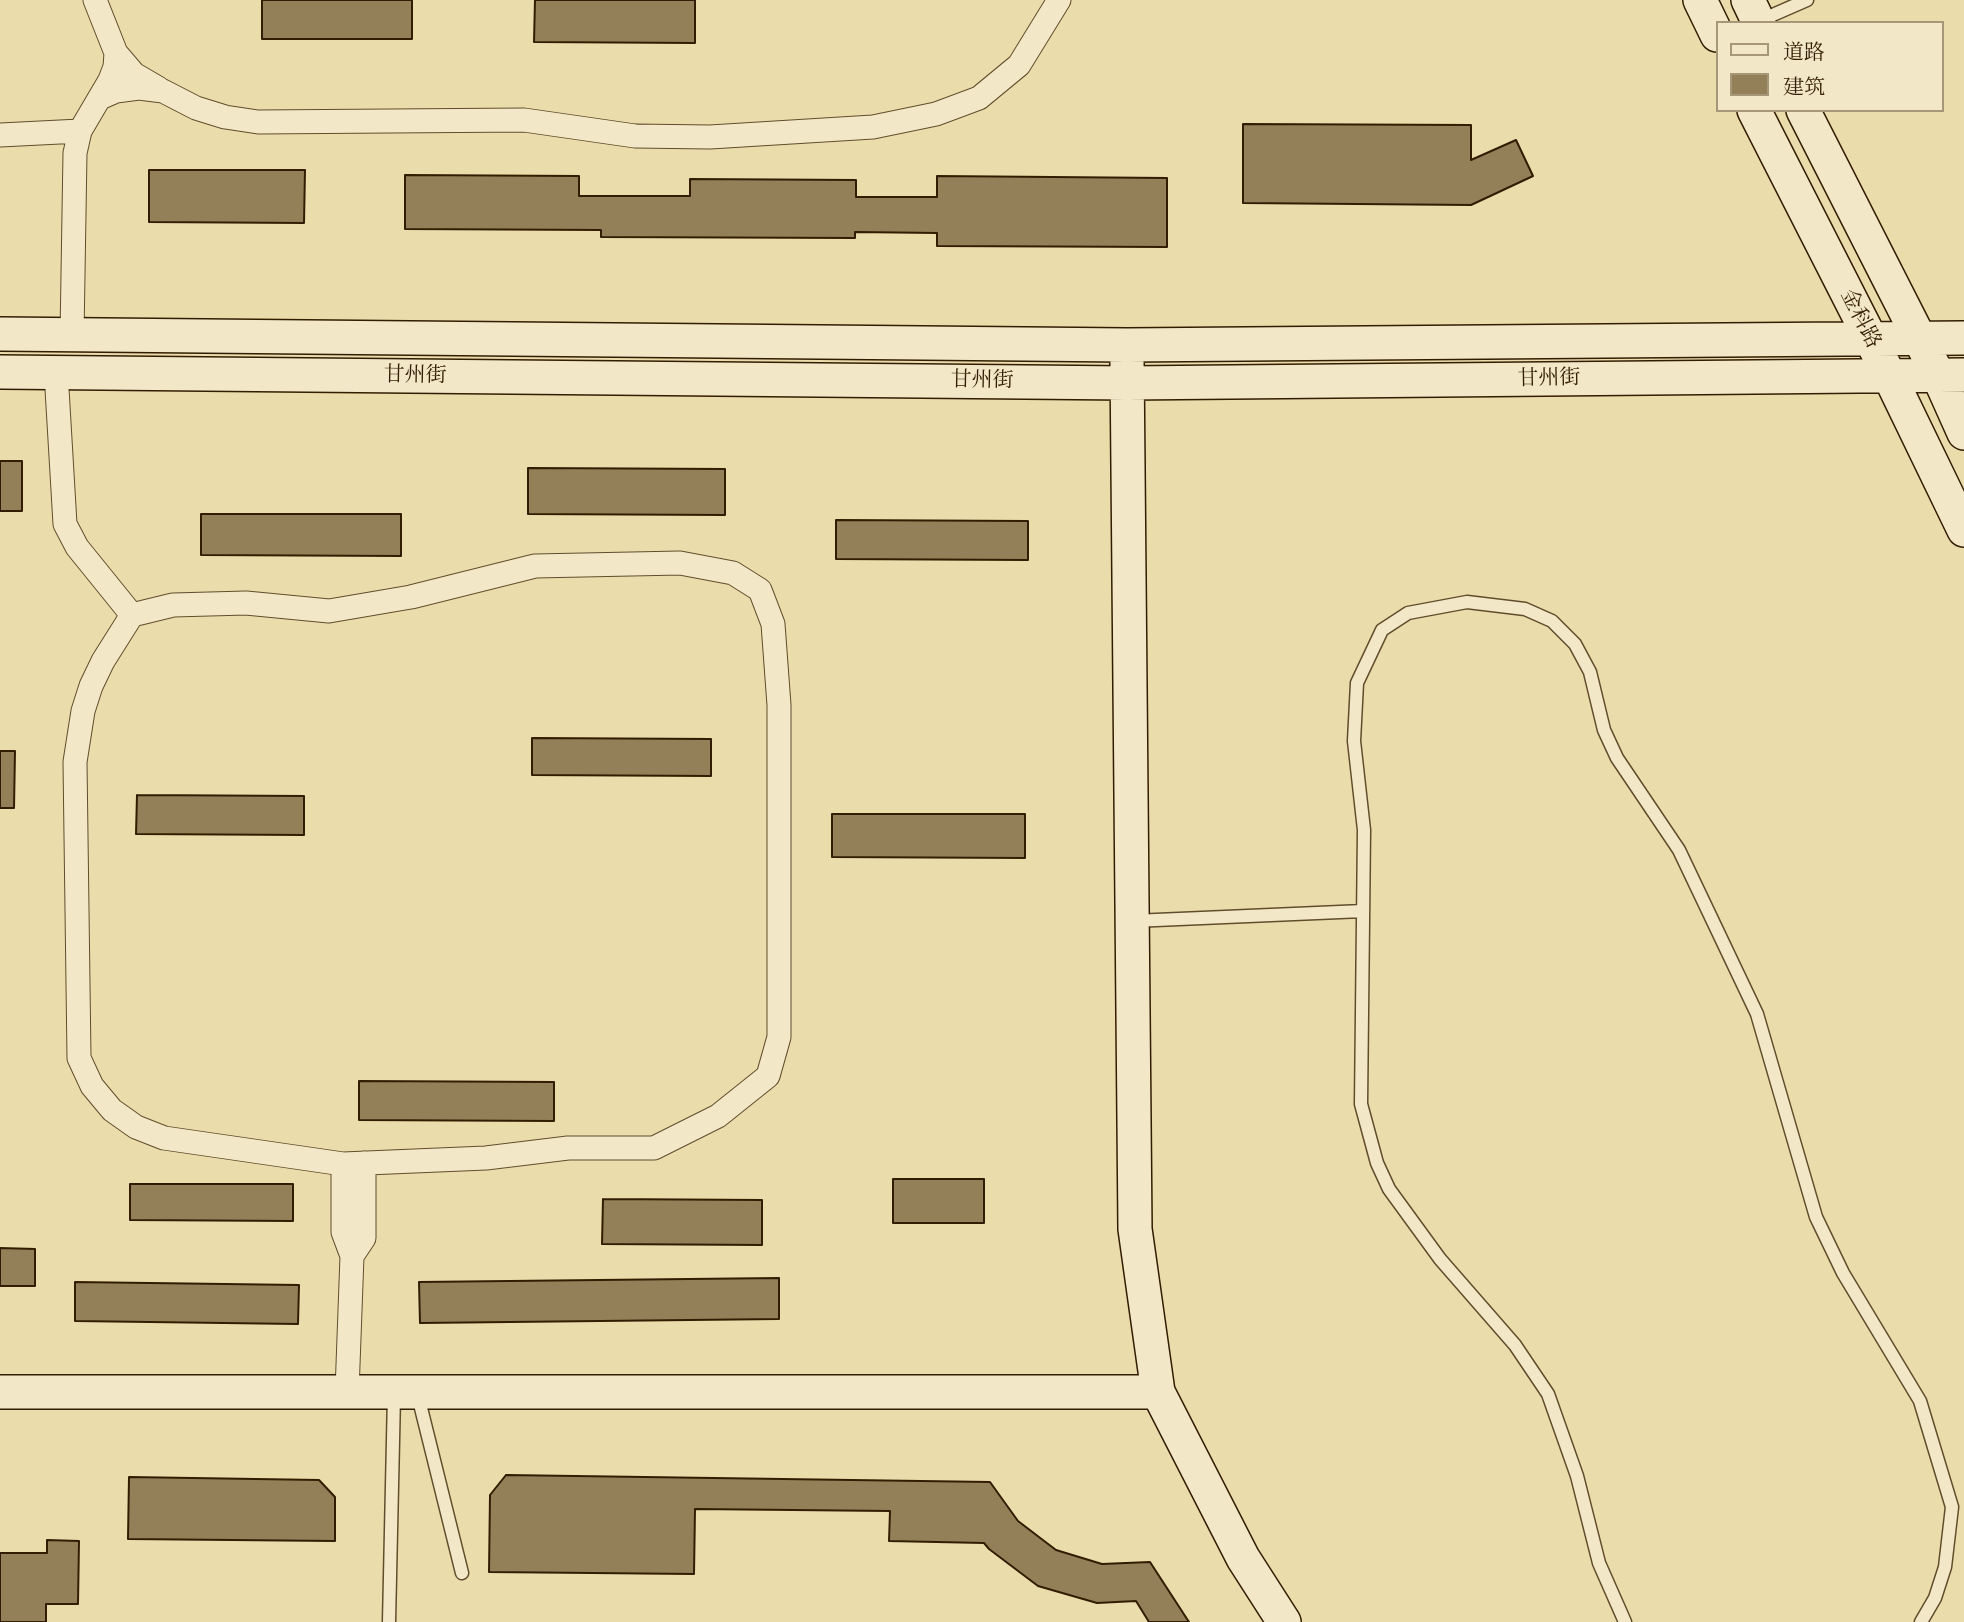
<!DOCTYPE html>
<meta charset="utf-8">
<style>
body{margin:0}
#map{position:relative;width:1964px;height:1622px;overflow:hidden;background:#ebdcab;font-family:"IM FELL French Canon","Noto Serif SC",serif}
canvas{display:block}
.legend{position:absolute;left:1716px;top:21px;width:228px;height:91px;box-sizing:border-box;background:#f2e8c8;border:2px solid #a69778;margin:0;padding:9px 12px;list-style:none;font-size:21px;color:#331d01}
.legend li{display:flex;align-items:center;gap:14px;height:35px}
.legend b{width:35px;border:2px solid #a69778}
</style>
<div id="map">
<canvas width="1964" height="1622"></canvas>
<ul class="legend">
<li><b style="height:9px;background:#f2e8c8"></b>道路</li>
<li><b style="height:19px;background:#938059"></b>建筑</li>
</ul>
</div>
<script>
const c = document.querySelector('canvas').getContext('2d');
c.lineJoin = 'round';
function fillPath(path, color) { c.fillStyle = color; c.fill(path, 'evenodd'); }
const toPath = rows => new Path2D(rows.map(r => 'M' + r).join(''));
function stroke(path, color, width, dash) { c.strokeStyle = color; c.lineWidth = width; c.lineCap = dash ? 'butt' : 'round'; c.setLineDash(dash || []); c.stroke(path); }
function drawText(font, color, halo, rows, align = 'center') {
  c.font = font + ' "IM FELL French Canon","Noto Serif SC",serif'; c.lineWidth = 5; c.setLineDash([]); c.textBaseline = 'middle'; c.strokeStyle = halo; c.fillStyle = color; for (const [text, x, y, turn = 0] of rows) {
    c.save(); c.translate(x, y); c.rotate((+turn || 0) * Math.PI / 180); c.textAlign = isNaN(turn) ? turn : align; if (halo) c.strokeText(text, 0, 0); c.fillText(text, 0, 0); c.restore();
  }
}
const building = toPath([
 [262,0,412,0,412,39,262,39,262,0],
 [535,0,695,0,695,43,534,42,535,0],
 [1243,124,1471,125,1471,160,1516,140,1533,176,1471,205,1243,203,1243,124],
 [149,170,305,170,304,223,149,222,149,170],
 [405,175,579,176,579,196,690,196,690,179,856,180,856,197,937,197,937,176,1167,178,1167,247,937,246,937,233,855,232,855,238,601,237,601,230,405,229,405,175],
 [0,461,22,461,22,511,0,511,0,461],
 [528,468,725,469,725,515,528,514,528,468],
 [201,514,401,514,401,556,201,555,201,514],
 [836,520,1028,521,1028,560,836,559,836,520],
 [532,738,711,739,711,776,532,775,532,738],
 [0,751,15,751,14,808,0,808,0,751],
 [137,795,304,796,304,835,136,834,137,795],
 [832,814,1025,814,1025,858,832,857,832,814],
 [359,1081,554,1082,554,1121,359,1120,359,1081],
 [893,1179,984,1179,984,1223,893,1223,893,1179],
 [130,1184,293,1184,293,1221,130,1220,130,1184],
 [603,1199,762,1200,762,1245,602,1244,603,1199],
 [0,1248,35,1249,35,1286,0,1286,0,1248],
 [779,1278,779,1319,420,1323,419,1282,779,1278],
 [75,1282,299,1285,298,1324,75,1321,75,1282],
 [506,1475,990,1482,1018,1521,1056,1550,1102,1564,1150,1562,1189,1622,1149,1622,1136,1601,1097,1603,1038,1586,989,1549,984,1543,889,1541,890,1511,695,1509,694,1574,489,1572,490,1495,506,1475],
 [129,1477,319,1480,335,1497,335,1541,128,1539,129,1477],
 [47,1540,79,1541,78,1604,46,1604,46,1622,0,1622,0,1553,47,1553,47,1540]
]);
const lane = toPath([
 [1759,21,1807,0],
 [1133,921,1363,911],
 [417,1392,462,1573],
 [389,1622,394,1395],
 [1625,1622,1599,1563,1577,1476,1548,1394,1515,1345,1440,1259,1389,1189,1377,1163,1361,1104,1364,830,1354,741,1357,683,1382,630,1408,613,1467,602,1525,609,1552,621,1575,644,1590,672,1604,730,1617,758,1679,850,1757,1014,1816,1217,1843,1273,1920,1401,1952,1507,1945,1567,1935,1598,1921,1622]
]);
const street = toPath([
 [95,0,116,53,134,74,158,88],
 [100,98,116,91,139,88,163,91,196,108,225,117,258,122,524,120,635,136,710,137,873,127,936,114,979,98,1019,65,1059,0],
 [0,135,80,131],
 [72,335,75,153,80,131,110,80,115,67,116,53],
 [56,372,65,524,77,547,132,615],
 [680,563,733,573,760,590,773,624,779,705,779,1037,768,1076,718,1116,654,1148,568,1148,486,1158,343,1164,164,1138,136,1127,112,1110,92,1086,79,1058,75,762,83,711,91,686,103,661,132,615,173,605,246,603,329,611,411,597,535,566,680,563],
 [343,1164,343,1232,352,1256,347,1392],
 [352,1256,364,1238,364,1163]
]);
const secondary = toPath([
 [1700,0,1717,35],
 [1748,0,1759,23],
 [1754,110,1889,375,1964,530],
 [1803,110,1938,375,1964,433],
 [0,334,1127,345,1964,338],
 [1127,360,1135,1229,1158,1392,1243,1558,1284,1622],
 [0,372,1127,383,1964,375],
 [0,1392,1158,1392]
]);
const streetNames = [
 ["金科路",1860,319,63],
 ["甘州街",415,376,1],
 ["甘州街",1549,379,-1],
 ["甘州街",982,381,1]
];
fillPath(building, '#938059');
stroke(building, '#331d01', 2);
stroke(lane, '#614d2c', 15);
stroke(street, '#614d2c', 25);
stroke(secondary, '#331d01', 36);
stroke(lane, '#f2e8c8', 12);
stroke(street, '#f2e8c8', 23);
stroke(secondary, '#f2e8c8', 33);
drawText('21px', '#331d01', '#f2e8c8', streetNames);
</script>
